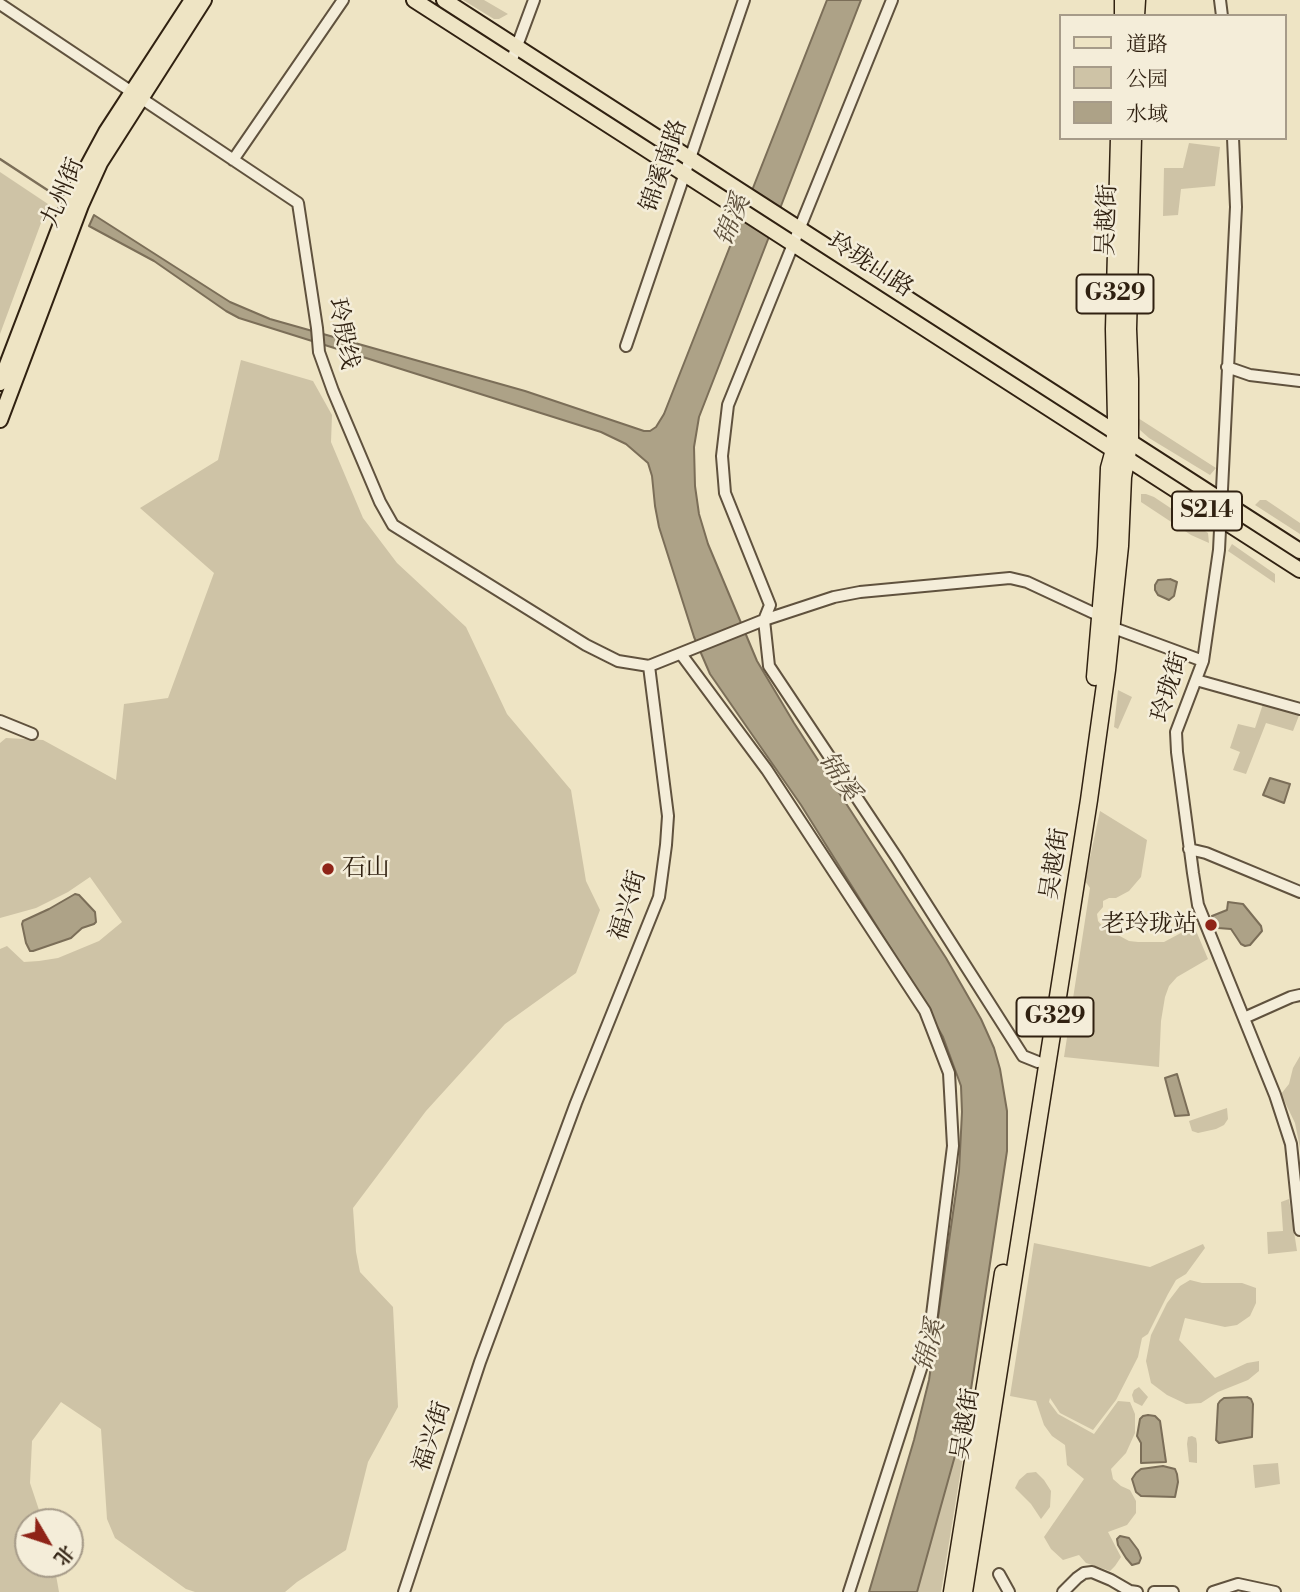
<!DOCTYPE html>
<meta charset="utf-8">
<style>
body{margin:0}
#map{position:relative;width:1300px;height:1592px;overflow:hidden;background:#eee4c4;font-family:"Libre Bodoni","Noto Serif SC",serif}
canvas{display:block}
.legend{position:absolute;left:1059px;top:14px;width:228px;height:126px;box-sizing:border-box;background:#f4edd9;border:2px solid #a69b89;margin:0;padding:9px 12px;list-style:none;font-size:21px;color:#302111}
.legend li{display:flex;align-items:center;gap:14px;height:35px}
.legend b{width:35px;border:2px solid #a69b89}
.north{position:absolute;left:14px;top:1508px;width:70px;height:70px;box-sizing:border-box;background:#f4edd9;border:2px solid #a69b89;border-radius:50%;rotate:129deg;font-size:19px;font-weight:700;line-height:28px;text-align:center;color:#302111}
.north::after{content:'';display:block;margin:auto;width:24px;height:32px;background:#8f2418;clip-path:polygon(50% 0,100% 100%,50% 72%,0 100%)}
</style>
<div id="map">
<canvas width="1300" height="1592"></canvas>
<ul class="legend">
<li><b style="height:9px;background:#eee4c4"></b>道路</li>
<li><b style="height:19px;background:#cec3a6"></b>公园</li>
<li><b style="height:19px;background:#ada287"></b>水域</li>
</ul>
<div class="north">北</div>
</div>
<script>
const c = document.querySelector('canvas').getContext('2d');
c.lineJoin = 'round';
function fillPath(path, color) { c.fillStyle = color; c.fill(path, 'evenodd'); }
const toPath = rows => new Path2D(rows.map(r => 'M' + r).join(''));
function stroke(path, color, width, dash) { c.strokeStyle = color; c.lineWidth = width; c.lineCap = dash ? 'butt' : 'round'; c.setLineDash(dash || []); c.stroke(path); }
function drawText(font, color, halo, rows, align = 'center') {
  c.font = font + ' "Libre Bodoni","Noto Serif SC",serif'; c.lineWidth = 5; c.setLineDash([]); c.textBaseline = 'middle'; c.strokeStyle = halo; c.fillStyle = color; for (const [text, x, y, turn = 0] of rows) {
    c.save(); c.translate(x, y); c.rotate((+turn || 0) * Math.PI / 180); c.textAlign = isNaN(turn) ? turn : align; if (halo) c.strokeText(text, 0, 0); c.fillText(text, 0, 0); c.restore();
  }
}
const green = toPath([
 [463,0,484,0,508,14,499,19,494,19],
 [1189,143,1220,147,1215,186,1181,189,1178,215,1163,216,1164,168,1183,168],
 [0,172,48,204,0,334],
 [241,360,313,381,332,415,331,442,363,518,397,563,466,627,507,714,571,790,586,881,600,910,576,973,505,1024,426,1111,353,1208,356,1252,360,1272,393,1307,398,1407,368,1462,346,1550,297,1582,285,1592,195,1592,186,1589,115,1538,107,1519,101,1429,61,1402,32,1441,30,1483,43,1522,28,1522,28,1564,54,1564,59,1592,0,1592,0,949,7,946,24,962,39,961,58,958,99,941,122,922,90,877,68,892,36,908,0,918,0,743,6,738,43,740,116,780,124,704,168,698,214,573,140,508,218,460],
 [1138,418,1216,468,1210,475,1149,438,1140,430],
 [1141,494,1146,494,1154,497,1208,533,1209,543,1191,535,1141,502],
 [1260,500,1266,500,1300,523,1300,534,1255,505],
 [1232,544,1275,574,1275,583,1228,551],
 [1118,690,1132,697,1118,729,1114,727],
 [1263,704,1300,713,1293,731,1266,723,1246,774,1233,770,1240,752,1230,748,1238,724,1255,728],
 [1100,811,1147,840,1141,877,1129,891,1116,898,1109,898,1103,901,1103,907,1097,914,1098,921,1103,927,1129,941,1138,942,1164,942,1194,926,1208,959,1177,977,1169,986,1165,997,1161,1021,1159,1067,1064,1057,1090,888,1085,881],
 [1300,1056,1300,1148,1295,1123,1281,1094,1289,1084,1293,1068],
 [1227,1108,1228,1119,1224,1125,1216,1129,1198,1133,1192,1131,1189,1121],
 [1289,1199,1297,1251,1268,1254,1267,1232,1283,1231,1281,1202],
 [1034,1243,1150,1267,1203,1244,1205,1248,1186,1274,1176,1280,1168,1294,1148,1334,1142,1338,1138,1357,1116,1400,1093,1430,1060,1413,1050,1398,1049,1402,1058,1414,1094,1434,1118,1401,1130,1402,1135,1414,1135,1433,1126,1453,1111,1469,1113,1479,1121,1486,1130,1490,1136,1501,1136,1513,1127,1525,1108,1532,1121,1557,1115,1566,1110,1571,1086,1563,1079,1555,1063,1560,1051,1549,1044,1537,1084,1479,1067,1465,1065,1445,1052,1436,1044,1425,1036,1401,1010,1396],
 [1190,1280,1202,1283,1242,1283,1256,1288,1256,1303,1250,1316,1237,1325,1225,1327,1185,1318,1179,1340,1215,1378,1247,1363,1259,1361,1259,1371,1248,1380,1218,1392,1201,1403,1186,1404,1167,1395,1151,1383,1146,1361,1151,1335,1167,1303,1180,1286],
 [1139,1387,1148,1397,1142,1406,1134,1402,1132,1395,1134,1390],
 [968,1409,970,1414,941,1592,917,1592],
 [1192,1436,1196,1438,1197,1444,1197,1463,1189,1462,1187,1444,1188,1437],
 [1278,1463,1280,1484,1255,1488,1253,1465],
 [1036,1472,1044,1480,1051,1491,1050,1507,1041,1519,1031,1504,1015,1488,1019,1480,1027,1473]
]);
const water = toPath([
 [827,0,861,0,699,417,694,447,695,486,699,514,708,544,757,661,794,723,946,958,981,1019,994,1048,1000,1069,1007,1111,1007,1151,968,1409,917,1592,869,1592,914,1440,929,1380,959,1171,962,1112,961,1086,943,1037,908,976,801,805,710,674,694,637,659,527,655,506,652,476,648,463,626,444,601,432,239,318,226,311,154,261,89,226,94,215,230,302,270,319,525,391,644,431,650,431,656,427,664,414,827,0],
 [1170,579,1177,582,1174,596,1169,600,1158,595,1155,590,1155,585,1158,580,1170,579],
 [1270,778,1290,784,1284,803,1263,795,1270,778],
 [75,894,79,895,95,912,96,922,94,924,82,928,71,938,33,951,30,951,26,943,22,924,23,921,49,909,75,894],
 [1228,902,1243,904,1261,926,1262,931,1250,945,1245,946,1241,944,1231,929,1218,928,1212,916,1227,910,1228,902],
 [1177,1074,1189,1115,1175,1116,1165,1078,1177,1074],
 [1247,1397,1251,1399,1253,1404,1252,1437,1219,1443,1216,1440,1218,1404,1220,1401,1224,1398,1247,1397],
 [1148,1415,1155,1416,1160,1421,1166,1462,1141,1463,1141,1443,1137,1436,1140,1419,1143,1416,1148,1415],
 [1163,1466,1175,1469,1177,1474,1178,1482,1175,1497,1141,1496,1136,1492,1132,1479,1136,1473,1141,1469,1163,1466],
 [1120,1536,1129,1538,1138,1550,1141,1558,1139,1563,1132,1565,1126,1558,1118,1545,1117,1539,1120,1536]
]);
const stream = toPath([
 [0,159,55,195]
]);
const minor = toPath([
 [892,0,728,405,722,456,725,493,770,605,764,620,769,666,897,858,1023,1056,1038,1062],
 [1220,0,1222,16],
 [0,4,298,203,317,328,319,352,333,391,380,502,393,525,586,645,618,661,649,666],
 [511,62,534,0],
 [1233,138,1236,207,1219,550,1203,661,1176,732,1177,752,1193,873,1198,905,1275,1095,1291,1144,1300,1230],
 [233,160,343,0],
 [626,346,744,0],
 [1227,367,1250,375,1300,381],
 [1111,627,1203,661],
 [681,654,767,770,925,1011,949,1073,953,1146,928,1347,849,1592],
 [1196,680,1300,709],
 [0,721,32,734],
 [1189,849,1206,853,1300,892],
 [1244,1018,1291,997,1300,995],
 [999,1574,1009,1592],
 [404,1592,480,1362,576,1103,659,897,666,845,668,816,649,666,764,620,834,597,860,592,1010,578,1027,582,1100,616],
 [1063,1592,1077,1578,1084,1573,1092,1572,1111,1580,1130,1591,1137,1592],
 [1154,1592,1173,1592],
 [1213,1592,1238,1584,1275,1592]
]);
const major = toPath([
 [414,0,1300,570],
 [444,0,1300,551],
 [0,383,72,195,106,132,192,0],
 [0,420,81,205,100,163,204,0]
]);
const highway = toPath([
 [1123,16,1123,0],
 [1136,16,1137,0],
 [1095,677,1106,547,1109,468,1114,450,1116,419,1114,329,1119,138],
 [952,1592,1003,1273],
 [964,1592,1089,800,1107,670,1120,546,1123,477,1130,440,1130,379,1128,329,1133,138]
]);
const markers = [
 [328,869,7,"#8f2418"],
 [1211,925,7,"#8f2418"]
];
const shields = [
 [1115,294,77],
 [1207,511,70],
 [1055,1017,77]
];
const shieldNames = [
 ["G329",1115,294],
 ["S214",1207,511],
 ["G329",1055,1017]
];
const streetNames = [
 ["锦溪南路",665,166,-71],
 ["九州街",64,193,-67],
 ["吴越街",1108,220,-88],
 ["玲珑山路",870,266,33],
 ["玲殷线",342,334,79],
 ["玲珑街",1171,687,-73],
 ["吴越街",1056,864,-81],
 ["福兴街",629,906,-73],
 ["吴越街",967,1424,-81],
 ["福兴街",433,1437,-72]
];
const poiNames = [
 ["石山",342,869],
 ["老玲珑站",1197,925,"right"]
];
const waterNames = [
 ["锦溪",734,221,-68],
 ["锦溪",838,777,56],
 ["锦溪",931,1346,-75]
];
fillPath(green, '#cec3a6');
fillPath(water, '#ada287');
stroke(water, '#7b6e58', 2);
stroke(stream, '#7b6e58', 2.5);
stroke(minor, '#60523e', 14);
stroke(major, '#302111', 18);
stroke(highway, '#302111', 19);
stroke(minor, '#f4edd9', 10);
stroke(major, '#eee4c4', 14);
stroke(highway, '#eee4c4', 16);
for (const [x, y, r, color] of markers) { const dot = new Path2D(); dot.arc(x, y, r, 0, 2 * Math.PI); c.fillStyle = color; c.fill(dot); stroke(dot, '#f4edd9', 2.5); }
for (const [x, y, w] of shields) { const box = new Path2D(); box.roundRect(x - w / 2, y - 19.5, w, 39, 5); c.fillStyle = '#f4edd9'; c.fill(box); stroke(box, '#302111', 2); }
drawText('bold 23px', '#302111', null, shieldNames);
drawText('24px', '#302111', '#f4edd9', streetNames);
drawText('24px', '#302111', '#f4edd9', poiNames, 'left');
drawText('italic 26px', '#5c4e3a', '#f4edd9', waterNames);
</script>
